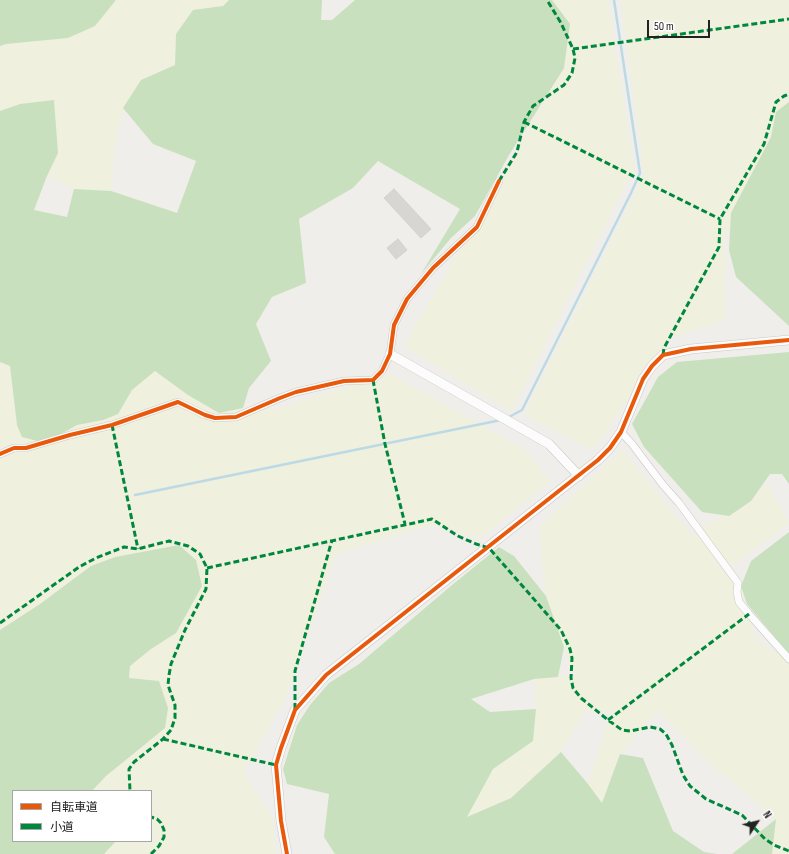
<!DOCTYPE html>
<meta charset="utf-8">
<style>
body{margin:0}
#map{position:relative;width:789px;height:854px;overflow:hidden;background:#f0eeea;font-family:"Sofia Sans Condensed","Noto Sans JP",sans-serif}
canvas{display:block}
.legend{position:absolute;left:12px;top:790px;width:140px;height:52px;box-sizing:border-box;background:#fff;border:1px solid #a7a7a7;margin:0;padding:5px 7px;list-style:none;font-size:12px;color:#222}
.legend li{display:flex;align-items:center;gap:8px;height:20px}
.legend b{width:20px;border:1px solid #a7a7a7}
.north{position:absolute;left:737px;top:802px;width:40px;height:40px;-webkit-text-stroke:3px #fff;paint-order:stroke;rotate:55deg;font-size:11px;font-weight:700;line-height:16px;text-align:center;color:#222}
.north::after{content:'';display:block;margin:auto;width:14px;height:18px;background:#222;clip-path:polygon(50% 0,100% 100%,50% 72%,0 100%)}
.scale{position:absolute;left:647px;top:20px;width:63px;height:18px;box-sizing:border-box;border:2px solid #222;border-top:0;padding-left:5px;font-size:12px;line-height:14px;white-space:nowrap;color:#222;-webkit-text-stroke:3px #fff;paint-order:stroke}
</style>
<div id="map">
<canvas width="789" height="854"></canvas>
<ul class="legend">
<li><b style="height:5px;background:#e8590c"></b>自転車道</li>
<li><b style="height:5px;background:#00873e"></b>小道</li>
</ul>
<div class="north">N</div>
<div class="scale">50 m</div>
</div>
<script>
const c = document.querySelector('canvas').getContext('2d');
c.lineJoin = 'round';
function fillPath(path, color) { c.fillStyle = color; c.fill(path, 'evenodd'); }
const toPath = rows => new Path2D(rows.map(r => 'M' + r).join(''));
function stroke(path, color, width, dash) { c.strokeStyle = color; c.lineWidth = width; c.lineCap = dash ? 'butt' : 'round'; c.setLineDash(dash || []); c.stroke(path); }
const farmland = toPath([
 [116,0,229,0,223,6,193,11,176,34,175,65,141,80,123,108,113,162,111,191,74,189,47,176,58,153,20,104,0,111,0,46,6,44,68,38,95,26],
 [552,0,608,0,634,168,511,411,404,346,564,68,570,24],
 [621,0,789,0,789,99,740,206,725,235,725,321,670,338,593,450,524,415,644,175],
 [0,362,10,366,17,425,45,443,77,425,103,420,118,414,132,390,155,371,188,395,220,413,243,408,277,409,390,374,527,451,550,482,480,538,433,525,336,554,285,700,243,772,273,819,276,854,104,854,116,841,151,841,151,791,92,791,106,776,129,678,130,666,151,649,196,560,179,545,115,557,0,630],
 [622,450,692,535,768,485,789,523,728,569,758,642,789,659,789,854,772,854,776,819,715,768,658,711,620,754,602,803,588,784,611,712,585,711,561,752,511,798,467,817,493,768,533,741,536,709,534,679,575,675,564,647,546,596,539,527]
]);
const forest = toPath([
 [0,0,116,0,95,26,68,38,6,44,0,46],
 [229,0,322,0,321,20,332,20,355,0,552,0,570,24,564,68,509,155,475,216,451,238,421,274,460,209,378,161,353,188,299,219,306,283,272,297,256,324,271,361,249,388,243,408,219,413,188,395,155,371,132,390,118,414,103,420,77,425,45,443,22,437,17,425,10,366,0,362,0,111,20,104,54,100,58,153,47,176,34,210,67,217,74,189,111,191,177,213,196,161,153,144,123,108,141,80,175,65,176,34,193,10,223,6],
 [789,102,789,326,736,277,729,250,731,213,771,137,776,112],
 [789,352,789,484,782,474,770,474,751,501,729,516,702,512,644,447,632,424,658,377,677,362],
 [789,532,789,654,747,604,741,586,751,561],
 [179,545,196,560,202,586,176,633,151,649,130,666,129,678,159,681,168,708,165,728,106,776,92,791,13,791,13,841,116,841,104,854,0,854,0,630,40,604,91,566,115,557],
 [499,547,514,556,546,596,564,647,558,677,534,679,471,699,490,712,536,709,533,741,493,769,467,817,511,798,561,752,588,784,602,803,620,754,643,758,673,831,704,852,717,854,335,854,324,837,329,794,287,784,283,769,297,725,310,705,329,683,359,664,452,585],
 [776,819,772,854,732,854]
]);
const stream = toPath([
 [507,418,522,410,631,193,640,173,614,0],
 [135,495,501,420]
]);
const building = toPath([
 [394,189,431,229,421,238,384,198,394,189],
 [398,239,407,250,396,259,387,248,398,239]
]);
const minor = toPath([
 [621,432,632,444,663,485,679,503,738,583,737,592,739,602,749,614,789,659],
 [0,454,14,448,26,448,70,435,112,425,178,402,205,415,215,418,236,417,280,398,296,392,344,381,373,380,382,371,390,354,394,325,407,299,433,268,477,227,499,181]
]);
const tertiary = toPath([
 [390,354,549,444,579,476],
 [287,854,281,821,276,765,281,748,295,710,326,675,598,460,610,448,621,432,643,379,652,366,663,355,691,349,789,340]
]);
const quiet = toPath([
 [573,49,789,19],
 [524,122,720,219],
 [499,181,517,152,524,122,533,106,564,85,572,73,575,58,573,49,561,23,547,0],
 [663,355,664,348,719,247,720,219,764,144,776,102,784,96,789,94],
 [373,380,385,444,405,524],
 [112,425,138,549],
 [207,568,432,519,458,536,476,544,489,548,561,630,570,649,572,658,571,678,573,688,581,698,608,720,622,730,630,731,650,727,660,729,666,734,672,745,683,775,690,786,706,799,742,815,765,839,774,845,789,851],
 [0,623,79,567,96,558,124,547,138,549,169,541,188,546,200,554,207,568,206,589,185,630,171,664,169,675,168,685,175,705,175,718,171,730,163,739,134,762,129,769,130,791],
 [295,709,295,671,332,540],
 [608,720,749,614],
 [163,739,276,765],
 [151,854,159,846,164,837,164,830,161,823,157,819,151,817]
]);
const cycleway = toPath([
 [0,454,14,448,26,448,70,435,112,425,178,402,205,415,215,418,236,417,280,398,296,392,344,381,373,380,382,371,390,354,394,325,407,299,433,268,477,227,499,181],
 [287,854,281,821,276,765,281,748,295,710,326,675,598,460,610,448,621,432,643,379,652,366,663,355,691,349,789,340]
]);
fillPath(farmland, '#eff0dd');
fillPath(forest, '#c9e0be');
stroke(stream, '#bcdae5', 2.5);
fillPath(building, '#d8d6d3');
stroke(building, '#d4d0cb', 1);
stroke(minor, '#c9c8c6', 8);
stroke(tertiary, '#c9c8c6', 10);
stroke(minor, '#fdfcfc', 7);
stroke(tertiary, '#fdfcfc', 9);
stroke(quiet, '#00873e', 3, [6, 3]);
stroke(cycleway, '#e8590c', 4);
</script>
